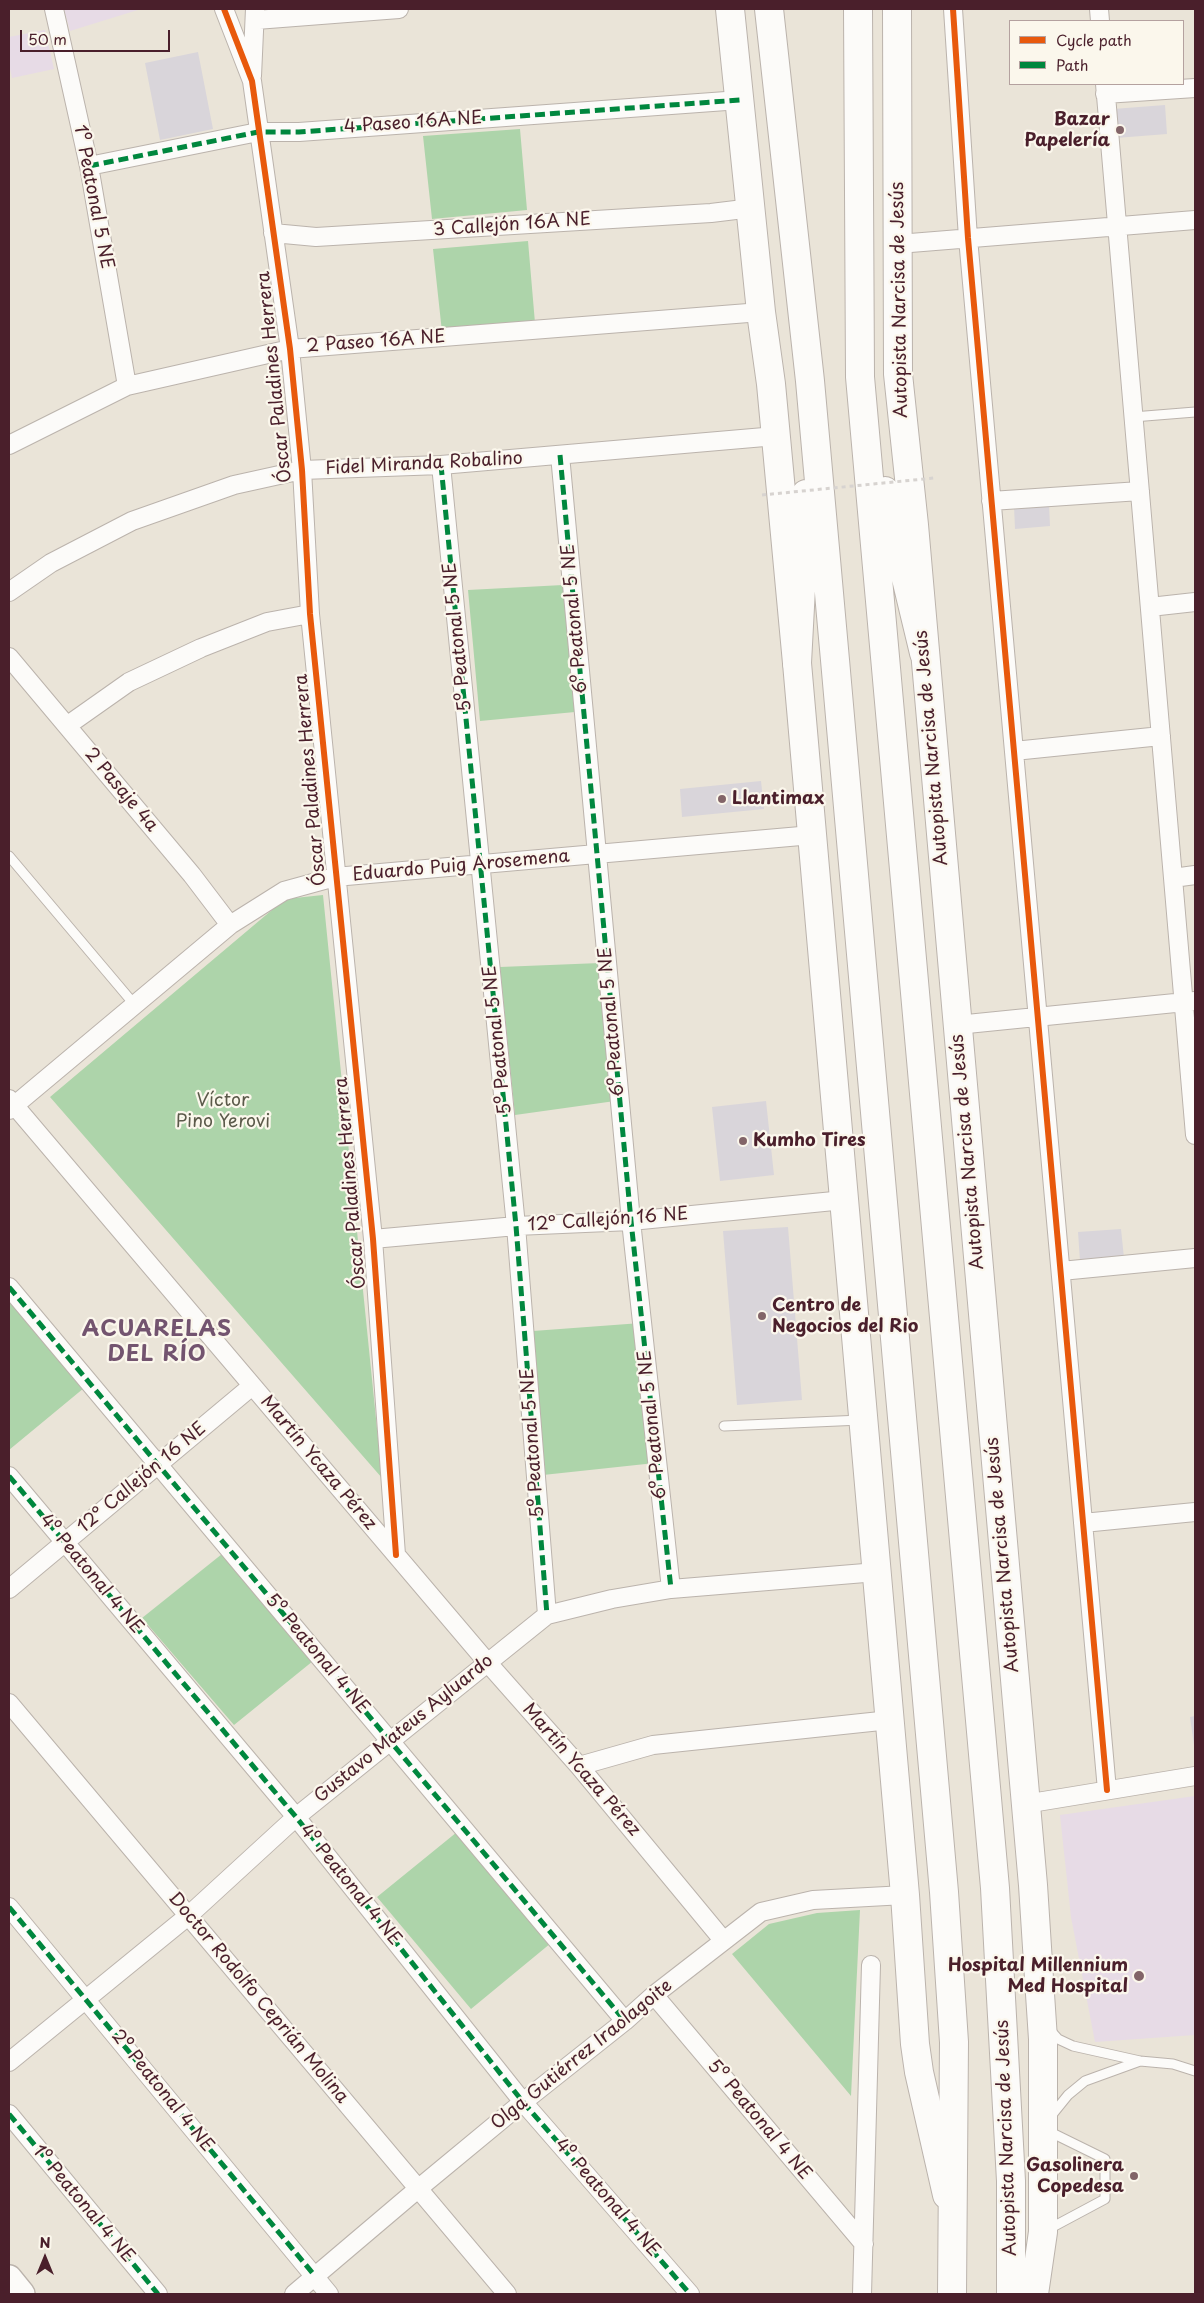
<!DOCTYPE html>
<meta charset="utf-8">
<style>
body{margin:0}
#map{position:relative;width:1204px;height:2303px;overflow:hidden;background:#eae4d8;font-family:"Playpen Sans",sans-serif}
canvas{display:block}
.frame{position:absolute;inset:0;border:10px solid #4a1f2b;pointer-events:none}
.legend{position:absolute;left:1009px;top:20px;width:175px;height:65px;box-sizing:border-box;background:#fbf7ec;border:1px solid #b4a19f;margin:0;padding:6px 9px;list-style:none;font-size:15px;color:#4a1f2b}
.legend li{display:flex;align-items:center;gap:10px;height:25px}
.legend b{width:25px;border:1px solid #b4a19f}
.north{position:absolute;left:20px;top:2233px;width:50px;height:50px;-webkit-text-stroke:4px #fbf7ec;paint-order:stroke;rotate:0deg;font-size:14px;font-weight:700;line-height:20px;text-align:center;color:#4a1f2b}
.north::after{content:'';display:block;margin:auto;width:18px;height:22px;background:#4a1f2b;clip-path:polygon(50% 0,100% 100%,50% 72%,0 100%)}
.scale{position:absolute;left:20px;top:30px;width:150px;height:22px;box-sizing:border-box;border:2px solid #4a1f2b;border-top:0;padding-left:6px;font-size:15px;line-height:18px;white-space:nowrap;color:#4a1f2b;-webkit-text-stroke:4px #fbf7ec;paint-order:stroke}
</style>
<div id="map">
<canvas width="1204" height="2303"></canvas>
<div class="frame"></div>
<ul class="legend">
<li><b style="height:6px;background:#e8590c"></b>Cycle path</li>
<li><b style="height:6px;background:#00873e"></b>Path</li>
</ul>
<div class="north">N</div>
<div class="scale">50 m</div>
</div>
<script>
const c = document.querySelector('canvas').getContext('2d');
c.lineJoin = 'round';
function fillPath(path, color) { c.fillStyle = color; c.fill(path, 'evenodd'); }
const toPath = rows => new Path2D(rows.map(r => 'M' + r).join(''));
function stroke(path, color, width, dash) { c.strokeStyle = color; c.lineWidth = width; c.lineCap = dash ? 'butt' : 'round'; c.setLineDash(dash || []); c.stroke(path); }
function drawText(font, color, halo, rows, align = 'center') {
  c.font = font + ' "Playpen Sans",sans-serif'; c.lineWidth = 4.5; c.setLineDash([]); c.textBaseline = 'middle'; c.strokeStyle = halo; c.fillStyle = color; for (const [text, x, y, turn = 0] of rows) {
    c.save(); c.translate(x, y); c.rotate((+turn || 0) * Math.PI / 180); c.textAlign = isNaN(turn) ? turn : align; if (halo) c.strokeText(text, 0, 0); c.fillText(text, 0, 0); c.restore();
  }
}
const built = toPath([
 [64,9,141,9,70,31],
 [45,30,54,69,12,78,9,64,9,37],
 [1195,1796,1195,2035,1095,2042,1071,1917,1060,1815]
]);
const green = toPath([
 [520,129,527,210,432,219,423,136],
 [528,241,535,323,442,332,433,249],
 [563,585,575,712,480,721,468,590],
 [323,895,382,1478,50,1097,285,899],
 [600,963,615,1101,515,1115,500,967],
 [9,1297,84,1388,9,1450],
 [641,1323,655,1463,543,1475,533,1331],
 [222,1554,313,1661,234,1725,142,1618],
 [457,1832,551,1943,471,2009,377,1897],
 [860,1910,851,2096,732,1954,769,1924,817,1913]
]);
const building = toPath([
 [198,52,213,129,160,140,145,63],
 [1165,105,1167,134,1116,138,1113,109],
 [1049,504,1050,526,1015,529,1014,506],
 [761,781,764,809,682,817,680,789],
 [766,1101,774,1175,720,1181,712,1107],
 [788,1227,802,1400,737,1405,723,1231],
 [1121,1229,1124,1258,1080,1261,1078,1232],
 [1195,1716,1195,1744,1194,1745,1190,1717]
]);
const lane = toPath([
 [1133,417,1195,412],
 [9,856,134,1004],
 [724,1426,861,1420],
 [1050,2030,1058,2039,1073,2046,1140,2061,1173,2064,1195,2071],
 [1051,2116,1068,2095,1085,2081,1140,2061],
 [1046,2130,1105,2159,1105,2199,1047,2230]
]);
const street = toPath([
 [54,9,89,166,127,386],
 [224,9,252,81,290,349,302,470,310,614,373,1239,396,1555],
 [953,9,968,238,1107,1790],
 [1099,9,1100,21],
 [256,20,399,9],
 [252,76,255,9],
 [1105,84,1195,1135],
 [1105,94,1195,88],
 [89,166,258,132,299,132,740,100],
 [273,233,316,237,711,213,752,208],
 [898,244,1195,220],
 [9,445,127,386,290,349,761,312],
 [560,455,631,1221,671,1589],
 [441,465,516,1226,547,1615],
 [991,501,1140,491],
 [9,592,51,563,132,521,234,485,302,470,441,465,776,436],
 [1150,607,1195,602],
 [9,657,192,875,230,925],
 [68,725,129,682,201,648,267,622,310,614],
 [1014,751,1161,736],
 [1173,878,1195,875],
 [957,1025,1195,1001],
 [9,1099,487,1662,579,1766,723,1940],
 [9,1110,230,925,284,891,335,877,812,835],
 [373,1239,516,1226,631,1221,844,1200],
 [1061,1271,1195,1258],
 [9,1287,625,2021],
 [9,1476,296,1817,523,2102,690,2294],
 [1083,1523,1195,1512],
 [9,1589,252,1386],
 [9,1703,507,2294],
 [579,1766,653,1745,890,1720],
 [1025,1804,1195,1776],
 [9,1907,329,2294],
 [654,1995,864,2244],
 [9,2062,188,1916,296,1817,547,1615,612,1599,671,1589,877,1572],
 [9,2114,158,2294],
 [294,2294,419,2188,523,2102,625,2021,654,1995,761,1912,813,1900,905,1895],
 [862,2294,871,1965]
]);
const secondary = toPath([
 [9,2278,22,2294]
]);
const primary = toPath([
 [730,9,761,312,771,384,797,663,905,1895,915,2044,919,2072,947,2195],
 [897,9,898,374,914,525,1033,1885,1040,1994,1043,2039,1043,2232,1034,2294]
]);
const highway = toPath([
 [769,9,810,381,835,660,944,1892,954,2042,952,2294],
 [858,9,860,377,995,1888,1011,2181,1011,2294],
 [885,491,924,653],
 [797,663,806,494]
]);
const pathBridge = toPath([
 [762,495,934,478]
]);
const quiet = toPath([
 [89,166,258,132,299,132,740,100],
 [560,455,631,1221,671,1589],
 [441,465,516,1226,547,1615],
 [9,1287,625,2021],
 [9,1476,296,1817,523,2102,690,2294],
 [9,1907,315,2276],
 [9,2114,158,2294]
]);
const cycleway = toPath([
 [224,9,252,81,290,349,302,470,310,614,373,1239,396,1555],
 [953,9,968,238,1107,1790]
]);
const markers = [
 [1120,130,5,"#826468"],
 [722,799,5,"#826468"],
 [743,1141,5,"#826468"],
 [762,1316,5,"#826468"],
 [1139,1976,6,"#826468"],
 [1134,2176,5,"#826468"]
];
const poiNames = [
 ["Bazar",1110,120],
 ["Papelería",1110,141],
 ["Llantimax",732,799,"left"],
 ["Kumho Tires",753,1141,"left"],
 ["Centro de",772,1306,"left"],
 ["Negocios del Rio",772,1327,"left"],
 ["Hospital Millennium",1128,1966],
 ["Med Hospital",1128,1987],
 ["Gasolinera",1124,2166],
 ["Copedesa",1124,2187]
];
const streetNames = [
 ["4 Paseo 16A NE",413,123,-4],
 ["1º Peatonal 5 NE",93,197,79],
 ["3 Callejón 16A NE",512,225,-4],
 ["Autopista Narcisa de Jesús",900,300,-91],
 ["2 Paseo 16A NE",376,342,-4],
 ["Óscar Paladines Herrera",275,377,-96],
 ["Fidel Miranda Robalino",424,464,-3],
 ["6º Peatonal 5 NE",575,619,-95],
 ["5º Peatonal 5 NE",458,637,-96],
 ["Autopista Narcisa de Jesús",932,748,-95],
 ["Óscar Paladines Herrera",311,780,-95],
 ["2 Pasaje 4a",121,790,50],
 ["Eduardo Puig Arosemena",461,866,-5],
 ["6º Peatonal 5 NE",612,1022,-95],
 ["5º Peatonal 5 NE",498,1040,-96],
 ["Autopista Narcisa de Jesús",968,1152,-95],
 ["Óscar Paladines Herrera",351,1183,-95],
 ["12° Callejón 16 NE",608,1220,-4],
 ["6º Peatonal 5 NE",653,1425,-96],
 ["5º Peatonal 5 NE",533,1443,-94],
 ["Martín Ycaza Pérez",318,1463,50],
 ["12° Callejón 16 NE",142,1478,-40],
 ["Autopista Narcisa de Jesús",1003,1555,-95],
 ["4º Peatonal 4 NE",91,1574,50],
 ["5º Peatonal 4 NE",317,1654,50],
 ["Gustavo Mateus Ayluardo",404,1729,-39],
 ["Martín Ycaza Pérez",581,1770,49],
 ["4º Peatonal 4 NE",350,1885,51],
 ["Doctor Rodolfo Ceprián Molina",258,1998,50],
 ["Olga Gutiérrez Iraolagoite",582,2055,-39],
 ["2º Peatonal 4 NE",162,2091,51],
 ["5º Peatonal 4 NE",759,2120,50],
 ["Autopista Narcisa de Jesús",1007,2138,-92],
 ["4º Peatonal 4 NE",607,2198,49],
 ["1º Peatonal 4 NE",83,2204,50]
];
const parkNames = [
 ["Víctor",223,1101],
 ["Pino Yerovi",223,1122]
];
const districtNames = [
 ["ACUARELAS",157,1330],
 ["DEL RÍO",157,1355]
];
fillPath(built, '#e7dbe6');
fillPath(green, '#add4aa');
fillPath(building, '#d9d5da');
stroke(lane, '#bbb3ac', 11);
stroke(street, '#bbb3ac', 20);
stroke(secondary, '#bbb3ac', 28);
stroke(primary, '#bbb3ac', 30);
stroke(highway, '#bbb3ac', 30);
stroke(lane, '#fcfbf9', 9);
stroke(street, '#fcfbf9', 18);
stroke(secondary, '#fcfbf9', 25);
stroke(primary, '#fcfbf9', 28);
stroke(highway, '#fcfbf9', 28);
stroke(pathBridge, '#d7d3d0', 3, [4, 4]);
stroke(quiet, '#00873e', 5, [10, 5]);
stroke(cycleway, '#e8590c', 6);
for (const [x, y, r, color] of markers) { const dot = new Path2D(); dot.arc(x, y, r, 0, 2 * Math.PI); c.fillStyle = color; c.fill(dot); stroke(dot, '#fbf7ec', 2); }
drawText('bold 18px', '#4a1f2b', '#fbf7ec', poiNames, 'right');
drawText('18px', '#4a1f2b', '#fbf7ec', streetNames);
drawText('18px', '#5b5a4a', '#fbf7ec', parkNames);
c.letterSpacing = '1px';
drawText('bold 22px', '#73546f', '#fbf7ec', districtNames);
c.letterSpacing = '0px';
</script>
